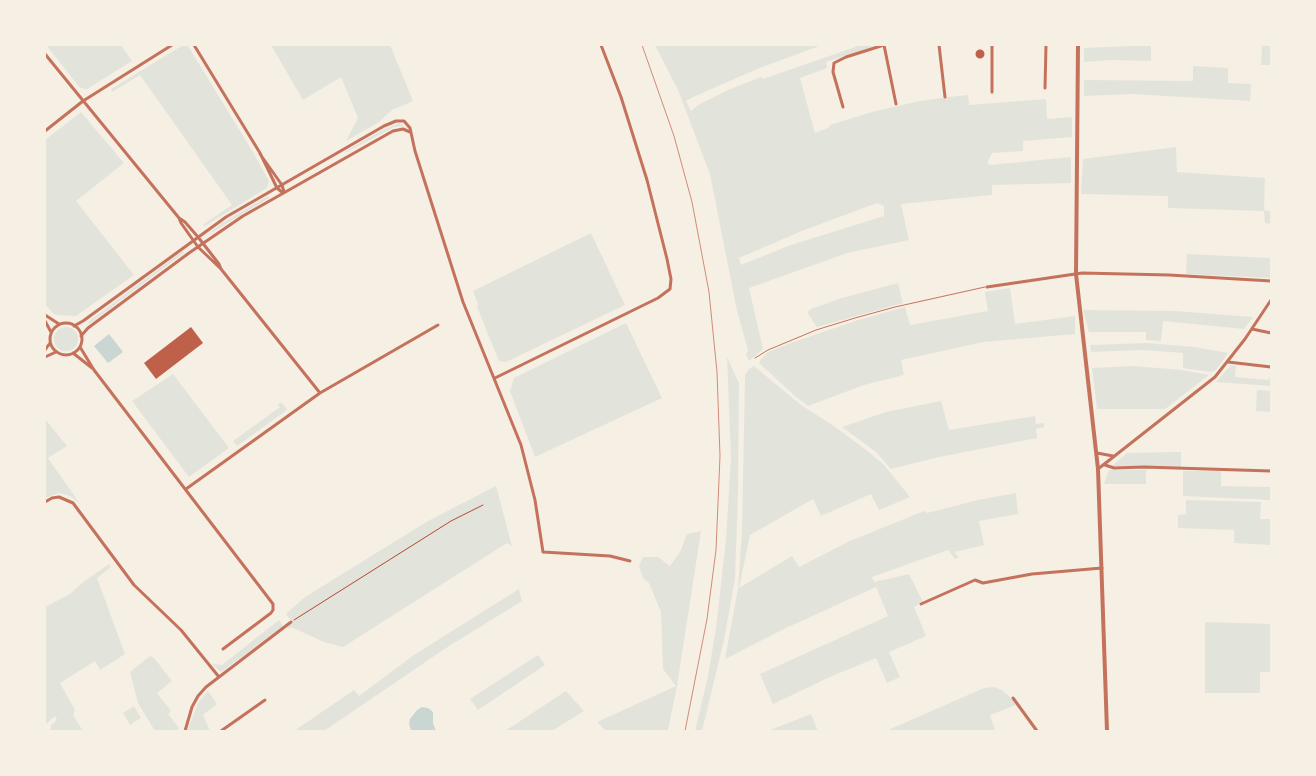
<!DOCTYPE html>
<style>
body{margin:0}
#map{position:relative;width:1316px;height:776px;overflow:hidden;background:#f6efe4;font-family:"Space Grotesk",sans-serif}
canvas{display:block}
.frame{position:absolute;inset:0;border:46px solid #f6efe4;pointer-events:none}
</style>
<div id="map">
<canvas width="1316" height="776"></canvas>
<div class="frame"></div>
</div>
<script>
const c = document.querySelector('canvas').getContext('2d');
c.lineJoin = 'round';
function fillPath(path, color) { c.fillStyle = color; c.fill(path, 'evenodd'); }
const toPath = rows => new Path2D(rows.map(r => 'M' + r).join(''));
function stroke(path, color, width, dash) { c.strokeStyle = color; c.lineWidth = width; c.lineCap = dash ? 'butt' : 'round'; c.setLineDash(dash || []); c.stroke(path); }
const green = toPath([
 [46,45,121,45,132,61,87,89,80,88],
 [183,45,188,46,253,152,269,181,267,188,203,227,204,224,232,205,140,75,112,92,111,89],
 [271,45,390,45,413,101,392,110,379,122,346,141,358,118,341,77,303,100],
 [655,45,822,45,757,69,691,98,686,101,691,111,698,105,728,90,761,77,763,79,861,45,878,45,826,62,827,68,800,78,815,133,830,127,830,125,872,112,920,101,949,97,968,95,969,105,1046,99,1047,119,1072,117,1072,137,1023,141,1023,151,992,153,987,163,990,165,1071,157,1071,183,992,185,992,195,901,204,909,240,847,253,749,288,763,349,749,361,746,355,748,350,737,311,710,174,678,90],
 [877,203,884,206,884,216,791,245,741,265,739,258,802,231],
 [1151,45,1151,61,1111,60,1084,62,1084,48],
 [1262,45,1271,45,1271,65,1261,65],
 [1193,66,1228,68,1228,83,1251,84,1250,101,1132,94,1084,96,1084,80,1193,81],
 [81,112,124,163,76,201,134,275,76,316,58,315,54,314,45,304,45,140],
 [399,123,404,126,394,127,345,153,346,151,381,131],
 [1176,147,1177,172,1265,178,1264,210,1271,212,1271,224,1265,223,1264,211,1168,208,1168,196,1081,194,1083,159],
 [268,196,269,198,206,236,221,224],
 [591,233,625,305,506,362,499,361,477,307,478,304,473,291],
 [183,251,184,253,89,324,88,322],
 [1187,254,1271,258,1271,278,1186,274],
 [898,283,903,303,817,327,807,312,811,309,842,298],
 [1010,288,1015,324,1075,316,1075,334,984,342,901,360,904,375,864,385,808,406,795,396,759,363,761,359,768,352,791,343,858,320,905,307,910,325,988,311,985,292],
 [1083,310,1175,311,1253,317,1244,329,1163,321,1161,341,1146,340,1146,332,1089,332],
 [626,323,662,398,535,457,510,391,514,378],
 '54 339a12 12 0 1 1 24 0a12 12 0 1 1-24 0Z',
 [1146,343,1195,347,1228,353,1216,370,1211,372,1183,368,1183,353,1144,350,1091,352,1090,345],
 [727,357,739,383,738,492,735,579,724,640,702,731,695,731,708,676,716,628,726,540,731,458],
 [1231,365,1236,366,1235,377,1269,380,1271,369,1271,386,1216,382],
 [754,366,801,405,831,424,869,452,884,465,910,497,879,510,871,494,821,516,813,499,750,535,739,588,792,556,799,567,850,541,924,511,927,513,978,500,1016,493,1018,514,979,521,984,545,954,552,959,557,955,559,948,550,872,577,874,582,909,574,923,602,914,607,926,636,889,652,900,677,887,683,876,658,830,677,773,704,760,674,888,616,876,587,786,628,725,659,738,588,742,531,745,380,745,375,749,369],
 [1133,366,1182,370,1209,375,1165,409,1097,409,1092,368],
 [173,374,229,448,189,477,132,401],
 [1257,390,1271,391,1271,412,1256,411],
 [941,401,949,430,1035,416,1036,424,1044,423,1044,427,1036,429,1037,438,939,457,891,469,876,452,842,427,886,412],
 [280,403,282,403,287,410,237,446,233,441,280,407,278,405],
 [45,419,67,446,48,458,80,504,70,496,60,493,45,498],
 [1181,452,1181,467,1112,466,1127,453],
 [1109,470,1146,470,1146,484,1104,484],
 [1183,471,1221,471,1221,486,1271,487,1271,500,1183,496],
 [496,486,512,546,507,543,343,647,324,642,291,627,289,629,287,627,292,622,286,614,305,597,428,521],
 [1186,500,1261,502,1260,519,1271,519,1271,545,1234,543,1234,530,1178,528,1178,515,1186,514],
 [701,531,677,686,668,730,606,731,597,722,676,686,663,669,661,612,649,583,643,578,639,566,643,557,658,557,670,566,681,550,687,534],
 [109,564,111,567,97,578,125,654,100,670,95,661,60,683,75,710,73,715,83,731,50,731,51,725,57,720,55,716,45,725,45,607,70,594,82,583],
 [519,589,522,601,446,648,324,731,294,731,354,690,359,696,414,655],
 [279,620,283,626,282,627,221,672,212,664,222,665],
 [1205,622,1271,624,1271,672,1260,672,1260,693,1205,693],
 [538,655,545,665,478,710,470,699],
 [150,656,154,658,172,681,157,693,171,711,168,714,179,728,178,731,155,731,138,703,130,672],
 [994,687,1002,690,1012,699,1016,705,990,715,995,730,993,731,886,731,984,688],
 [208,691,217,704,203,715,210,731,187,731,198,703],
 [566,691,584,711,552,731,505,731],
 [134,706,141,718,130,725,123,713],
 [811,714,818,731,768,731]
]);
const water = toPath([
 [109,334,123,352,108,363,94,346],
 [422,707,428,708,433,712,433,723,436,731,411,730,409,724,410,719,417,710]
]);
const building = toPath([
 '975.5 54a4.5 4.5 0 1 1 9 0a4.5 4.5 0 1 1-9 0Z',
 [191,327,203,343,156,379,144,363]
]);
const path = toPath([
 [294,620,451,521,483,505]
]);
const service = toPath([
 [755,358,768,350,816,330,855,318,895,307,985,287]
]);
const minor = toPath([
 [194,45,260,153,277,188,283,193],
 [884,45,896,104],
 [939,45,945,97],
 [992,45,992,92],
 [45,54,179,218,181,223,198,247,221,269],
 [1045,88,1046,45],
 [843,107,833,72,834,63,846,57,884,45],
 [45,131,83,101,172,45],
 [260,154,282,185,284,192],
 [179,218,185,222,198,237,219,264,221,269,320,393],
 [987,287,1082,273,1169,275,1271,281],
 [45,315,59,324],
 [45,321,51,332],
 '50 339a16 16 0 1 1 32 0a16 16 0 1 1-32 0Z',
 [74,326,83,321,226,217,384,126,396,121,404,121,410,128,415,151,463,302,521,445,535,500,543,552,610,556,630,561],
 [1252,329,1271,333],
 [81,336,88,328,189,253,243,216,393,131,403,129,410,132],
 [80,347,94,370,273,604,273,610,271,613,223,649],
 [45,350,50,343],
 [73,353,92,368],
 [45,357,56,352],
 [1228,362,1271,367],
 [495,378,658,298,670,289,671,279,667,259,647,180,621,97,601,45],
 [1097,453,1113,456],
 [1105,465,1114,468,1144,467,1271,471],
 [1098,469,1215,377,1245,339,1271,300],
 [186,489,320,393,438,325],
 [45,502,52,498,59,497,73,503,134,585,181,630,219,677],
 [921,604,975,580,983,583,1032,574,1102,568],
 [1013,698,1037,731],
 [185,731,192,707,198,696,206,687,291,622],
 [221,731,265,700]
]);
const tertiary = toPath([
 [1078,45,1076,274,1098,469,1107,731]
]);
const rail = toPath([
 [642,45,674,136,692,202,709,292,717,372,720,456,716,550,707,619,685,731]
]);
fillPath(green, '#e2e4dc');
fillPath(water, '#c9d6d2');
fillPath(building, '#bf614a');
stroke(path, '#b5482f', 1);
stroke(service, '#c5725c', 1);
stroke(minor, '#c5725c', 3);
stroke(tertiary, '#c5725c', 4);
stroke(rail, '#cf8b77', 1);
</script>
